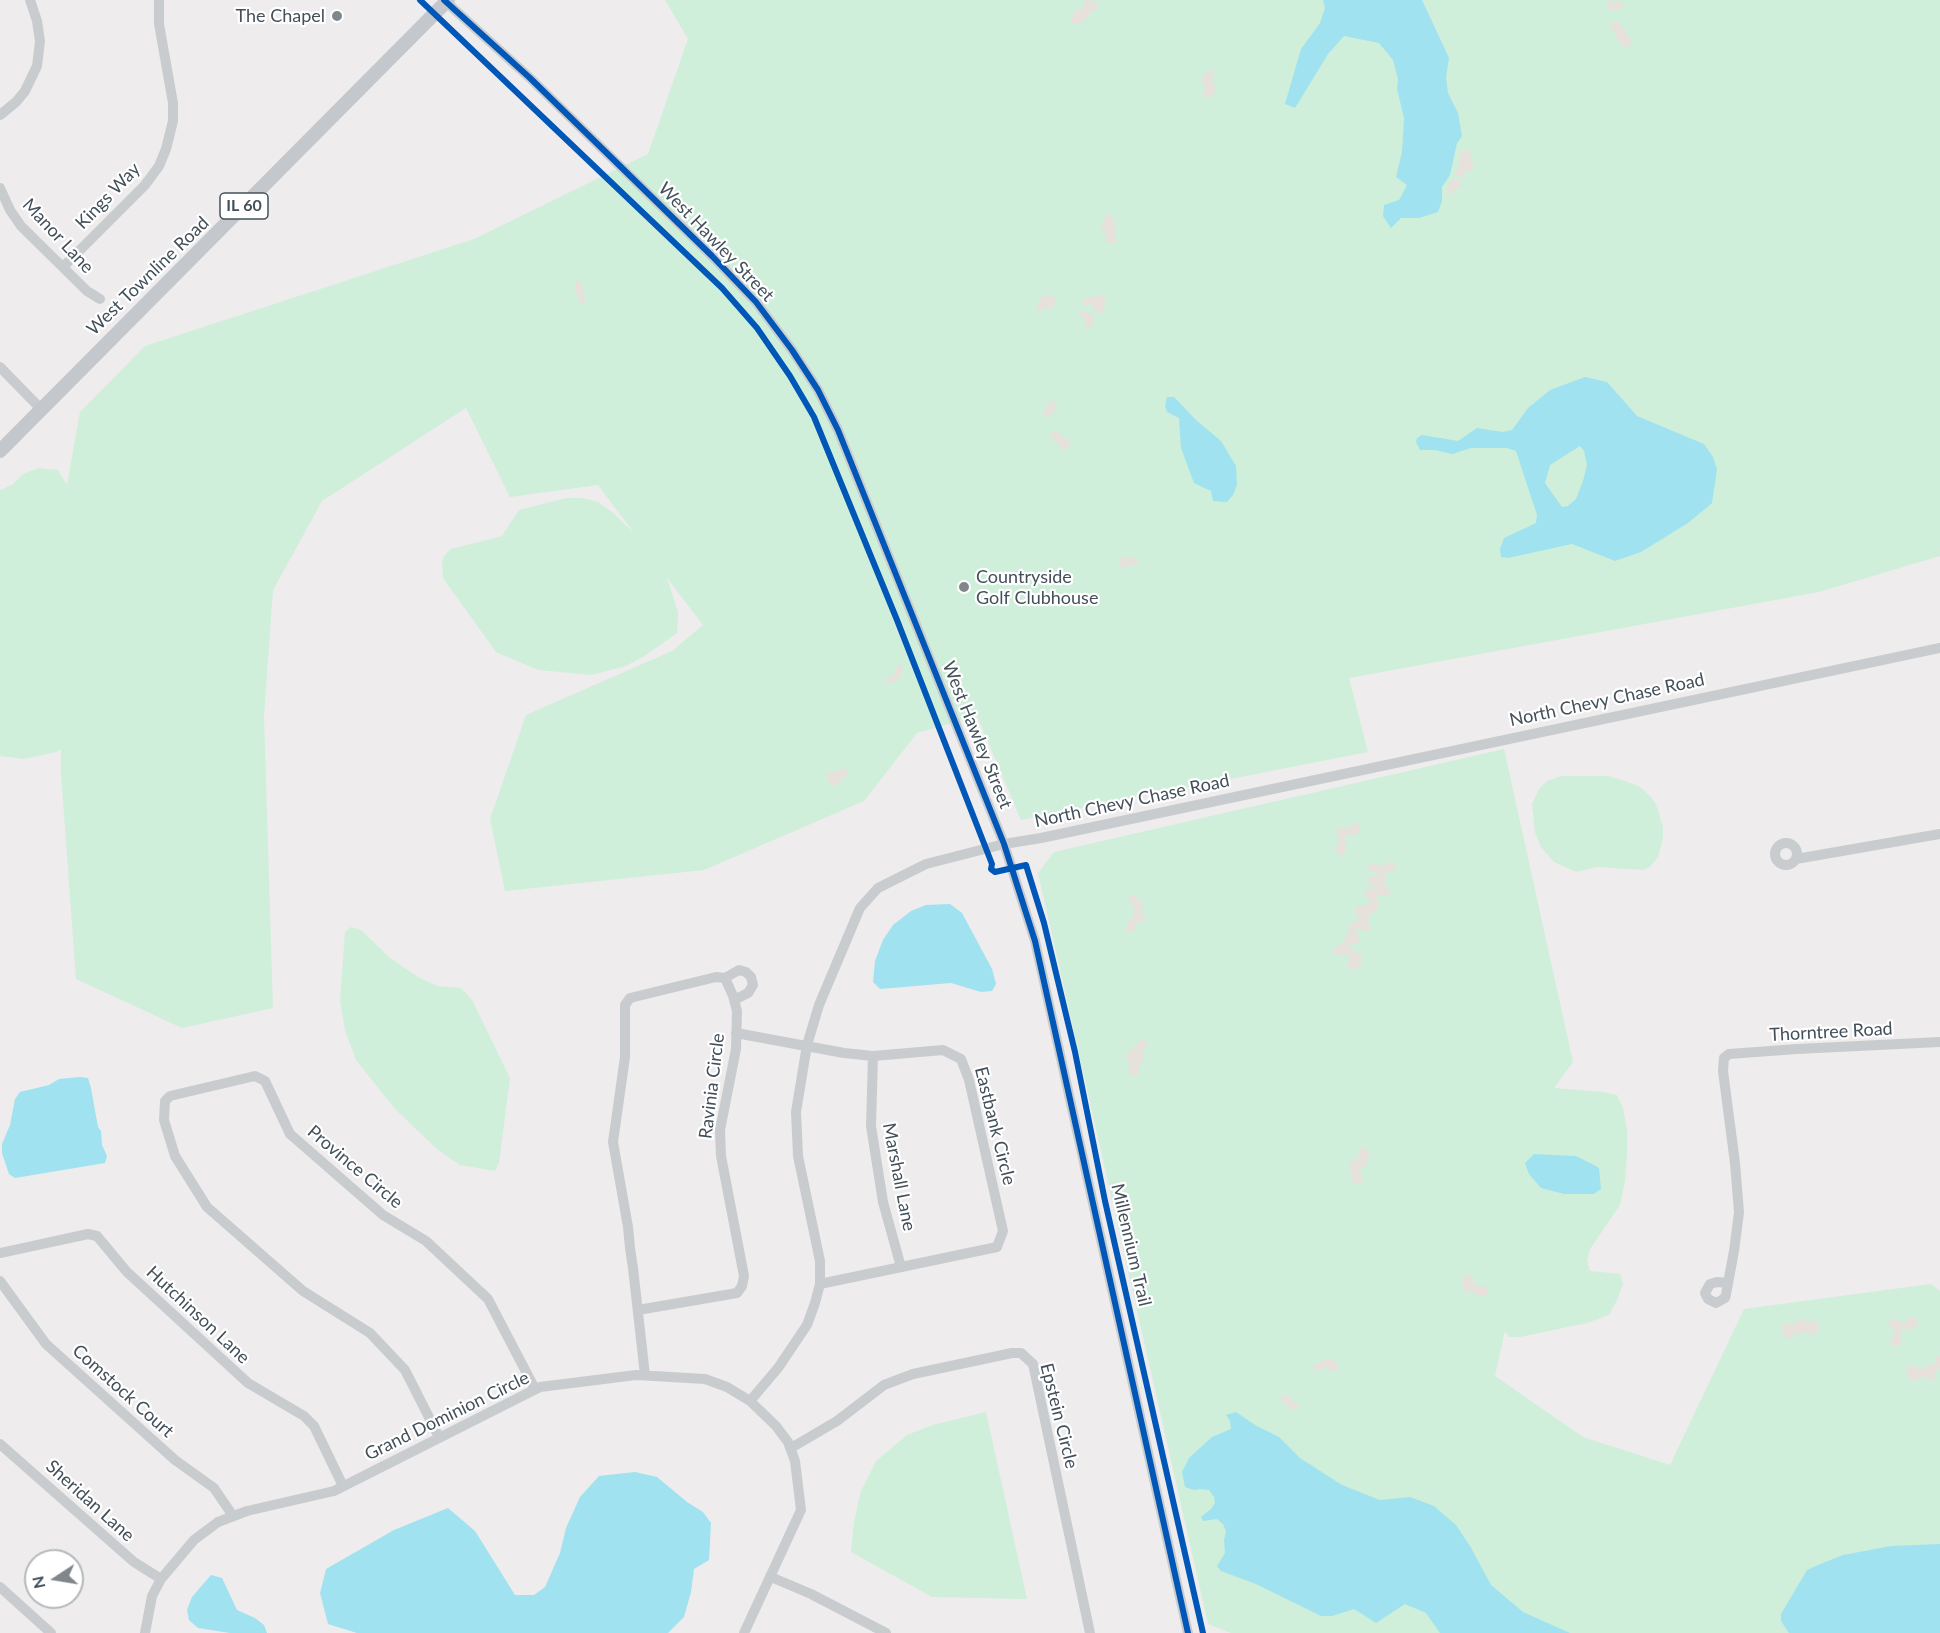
<!DOCTYPE html>
<style>
body{margin:0}
#map{position:relative;width:1940px;height:1633px;overflow:hidden;background:#eeeced;font-family:Lato,sans-serif}
canvas{display:block}
.north{position:absolute;left:24px;top:1549px;width:60px;height:60px;box-sizing:border-box;background:#fff;border:2px solid #b4b9bd;border-radius:50%;rotate:258deg;font-size:16px;font-weight:700;line-height:24px;text-align:center;color:#43505a}
.north::after{content:'';display:block;margin:auto;width:21px;height:27px;background:#7f878d;clip-path:polygon(50% 0,100% 100%,50% 72%,0 100%)}
</style>
<div id="map">
<canvas width="1940" height="1633"></canvas>
<div class="north">N</div>
</div>
<script>
const c = document.querySelector('canvas').getContext('2d');
c.lineJoin = 'round';
function fillPath(path, color) { c.fillStyle = color; c.fill(path, 'evenodd'); }
const toPath = rows => new Path2D(rows.map(r => 'M' + r).join(''));
function stroke(path, color, width, dash) { c.strokeStyle = color; c.lineWidth = width; c.lineCap = dash ? 'butt' : 'round'; c.setLineDash(dash || []); c.stroke(path); }
function drawText(font, color, halo, rows, align = 'center') {
  c.font = font + ' Lato,sans-serif'; c.lineWidth = 4.5; c.setLineDash([]); c.textBaseline = 'middle'; c.strokeStyle = halo; c.fillStyle = color; for (const [text, x, y, turn = 0] of rows) {
    c.save(); c.translate(x, y); c.rotate((+turn || 0) * Math.PI / 180); c.textAlign = isNaN(turn) ? turn : align; if (halo) c.strokeText(text, 0, 0); c.fillText(text, 0, 0); c.restore();
  }
}
const green = toPath([
 [665,0,1940,0,1940,556,1819,592,1349,678,1368,752,1021,820,977,716,917,733,864,801,704,870,505,891,490,819,526,715,672,651,703,625,667,578,678,612,677,633,646,655,626,666,591,675,538,670,496,652,443,578,442,564,444,556,451,549,502,536,519,510,566,498,583,498,598,502,612,512,634,533,598,485,510,497,466,408,322,501,273,590,264,716,273,1008,182,1028,76,979,61,774,61,749,56,752,24,759,0,756,0,490,12,485,23,474,39,468,58,470,67,485,80,412,145,346,474,239,648,154,688,39],
 [1504,749,1573,1062,1554,1088,1603,1092,1617,1095,1623,1108,1627,1130,1627,1155,1625,1181,1620,1205,1590,1249,1587,1261,1590,1271,1620,1274,1623,1284,1617,1300,1609,1315,1587,1323,1520,1337,1509,1337,1505,1331,1495,1376,1583,1437,1670,1465,1744,1309,1931,1284,1940,1291,1940,1633,1231,1633,1208,1624,1038,873,1054,852],
 [1561,776,1609,776,1639,786,1651,797,1656,804,1663,827,1663,839,1658,857,1650,867,1643,870,1597,867,1576,872,1554,862,1541,847,1535,833,1532,804,1539,789,1547,781],
 [351,927,361,930,390,958,418,977,437,986,461,988,472,1000,510,1078,499,1163,495,1171,460,1165,438,1150,395,1109,356,1060,345,1030,340,1001,345,932],
 [986,1412,1027,1599,932,1597,851,1552,854,1522,861,1491,876,1461,907,1435,933,1425]
]);
const sand = toPath([
 [1087,0,1098,2,1098,8,1090,13,1081,24,1072,24,1071,20,1075,11,1082,9,1084,2],
 [1607,0,1621,2,1623,8,1612,11,1608,7],
 [1619,21,1631,40,1631,44,1626,48,1617,39,1615,33,1610,28,1611,23],
 [1209,71,1212,70,1215,73,1212,79,1217,92,1205,98,1202,95,1205,91,1201,78],
 [1464,149,1469,149,1474,167,1471,171,1465,172,1464,177,1461,178,1456,175,1456,172,1460,163,1459,155],
 [1453,179,1460,181,1462,185,1455,190,1451,195,1448,193,1447,188,1448,184],
 [1107,214,1111,214,1116,226,1114,234,1117,242,1113,244,1105,242,1106,233,1100,226],
 [576,281,581,282,585,301,584,304,579,303,578,296,574,290],
 [1053,295,1056,300,1052,309,1045,308,1039,312,1036,308,1041,297],
 [1103,295,1105,299,1104,313,1100,313,1093,310,1092,303,1085,306,1082,304,1083,298],
 [1081,310,1091,313,1095,320,1088,330,1085,329,1086,321,1079,314],
 [1051,400,1056,403,1057,408,1047,418,1043,414,1044,411],
 [1053,432,1058,432,1064,438,1069,440,1069,448,1061,450,1058,443,1050,438,1050,434],
 [1127,557,1135,557,1139,562,1135,565,1122,568,1118,562,1121,558],
 [899,663,903,666,901,675,896,681,885,684,884,681,893,675],
 [845,768,847,770,846,777,834,787,831,786,826,776,827,773],
 [1354,823,1360,825,1359,832,1355,835,1347,835,1345,837,1347,848,1344,855,1339,855,1335,849,1339,840,1336,831,1337,827,1347,828],
 [1391,861,1395,863,1395,870,1384,873,1387,880,1383,884,1389,890,1390,893,1388,896,1378,896,1376,898,1379,904,1378,909,1368,916,1370,930,1366,932,1358,928,1356,930,1360,940,1358,943,1350,944,1352,949,1361,956,1361,964,1359,968,1350,970,1347,965,1350,958,1349,955,1338,955,1334,953,1334,948,1344,942,1350,924,1359,920,1355,911,1356,907,1369,904,1370,901,1364,894,1366,890,1376,888,1368,884,1369,876,1377,876,1379,874,1369,870,1368,865,1369,863,1376,863,1381,867],
 [1133,894,1137,896,1138,901,1144,903,1144,907,1140,911,1144,914,1146,918,1143,922,1137,922,1135,929,1131,932,1126,931,1125,927,1133,916,1133,905,1129,900,1129,896],
 [1144,1040,1147,1041,1147,1045,1143,1050,1144,1059,1139,1064,1140,1074,1132,1077,1129,1075,1128,1070,1130,1065,1126,1055,1140,1041],
 [1361,1147,1365,1147,1370,1154,1366,1166,1360,1169,1363,1180,1361,1183,1356,1185,1353,1183,1349,1163,1358,1158,1359,1149],
 [1467,1273,1473,1277,1475,1285,1485,1285,1488,1288,1487,1295,1478,1296,1472,1291,1467,1292,1463,1291,1462,1279],
 [1911,1316,1917,1319,1918,1325,1912,1330,1903,1328,1901,1330,1902,1344,1895,1347,1890,1343,1895,1331,1888,1324,1889,1321,1895,1318,1903,1324],
 [1802,1318,1807,1322,1816,1321,1820,1329,1819,1332,1810,1335,1807,1332,1800,1335,1796,1333,1789,1339,1783,1335,1781,1327,1783,1324,1786,1323,1793,1325,1796,1320],
 [1940,1355,1940,1369,1936,1370,1934,1381,1929,1381,1924,1376,1914,1381,1909,1379,1906,1370,1910,1364,1921,1370,1926,1365,1935,1364,1936,1358],
 [1327,1358,1336,1361,1339,1369,1333,1372,1326,1367,1316,1372,1313,1366],
 [1287,1394,1291,1400,1299,1404,1298,1409,1291,1409,1283,1402,1281,1399,1283,1395]
]);
const water = toPath([
 [1323,0,1422,0,1449,58,1446,77,1448,93,1458,113,1462,136,1457,143,1450,175,1442,187,1442,201,1438,212,1419,218,1401,218,1391,228,1383,216,1384,205,1399,200,1407,185,1396,177,1402,152,1404,118,1397,89,1398,79,1393,60,1379,43,1344,36,1328,54,1295,108,1285,104,1301,49,1320,23,1325,8],
 [1585,377,1607,382,1637,416,1704,444,1713,457,1717,469,1712,503,1688,523,1641,552,1615,561,1572,544,1508,558,1501,557,1500,549,1504,538,1536,523,1537,515,1516,451,1507,448,1471,448,1452,454,1435,450,1420,450,1416,442,1417,438,1422,435,1458,441,1477,428,1503,432,1512,430,1528,408,1550,390],
 [1580,446,1584,451,1587,465,1583,481,1576,499,1568,506,1562,507,1545,483,1550,465],
 [1167,397,1174,397,1196,420,1221,441,1236,466,1237,485,1233,495,1227,502,1213,501,1211,491,1194,483,1181,448,1179,418,1167,412,1165,406],
 [950,904,962,913,992,969,996,984,992,991,981,992,951,983,880,989,873,982,875,961,883,940,893,925,911,911,926,905],
 [80,1077,88,1078,91,1088,98,1127,101,1131,102,1145,107,1156,105,1163,15,1178,9,1174,2,1153,2,1144,10,1125,15,1099,20,1092,49,1085,59,1079],
 [1534,1154,1576,1156,1592,1164,1599,1168,1601,1189,1594,1194,1564,1194,1541,1188,1529,1174,1525,1163],
 [1236,1412,1255,1425,1279,1437,1300,1458,1342,1485,1380,1500,1410,1497,1434,1506,1456,1525,1470,1546,1491,1585,1523,1612,1570,1633,1440,1633,1426,1613,1405,1604,1376,1623,1354,1609,1332,1616,1321,1616,1256,1584,1221,1571,1217,1566,1225,1553,1224,1540,1226,1531,1223,1524,1217,1519,1203,1521,1201,1517,1211,1509,1215,1503,1214,1497,1209,1490,1201,1489,1194,1490,1185,1487,1182,1472,1189,1458,1212,1437,1231,1429,1230,1421,1226,1415],
 [635,1472,657,1477,687,1502,703,1512,711,1523,709,1560,694,1569,691,1592,684,1617,668,1633,357,1633,328,1624,320,1593,326,1569,394,1530,448,1508,475,1531,515,1595,534,1595,545,1587,560,1553,566,1528,580,1497,599,1476],
 [1940,1544,1940,1633,1789,1633,1781,1621,1781,1614,1807,1570,1818,1565,1843,1555,1891,1546],
 [211,1575,222,1578,237,1610,255,1618,264,1625,267,1633,230,1633,198,1628,189,1620,187,1610,192,1597]
]);
const minor = toPath([
 [444,0,530,78,712,256,756,302,792,350,818,390,838,430,1004,844,1035,941,1188,1633],
 [0,115,16,102,25,91,37,66,40,41,37,21,30,0],
 [0,188,10,210,21,226,87,291,100,299],
 [63,267,145,185,159,166,166,149,173,121,173,103,159,24,159,0],
 [0,367,41,409],
 '1775 854a11 11 0 1 1 22 0a11 11 0 1 1-22 0Z',
 [1796,859,1940,834],
 [725,978,739,970,746,972,751,977,753,985,748,993,734,1000],
 [736,1033,844,1053,873,1056,943,1050,961,1059,969,1080,1003,1231,997,1247,820,1284],
 [873,1056,871,1126,883,1202,901,1267],
 [0,1253,88,1234,97,1236,127,1272,248,1383,304,1416,314,1426,343,1486],
 [0,1281,46,1344,175,1460,214,1488,233,1516],
 [1728,1283,1717,1282,1710,1284,1705,1293,1708,1299,1716,1303,1725,1298,1726,1294,1734,1251,1739,1212,1735,1163,1723,1071,1724,1058,1729,1054,1797,1049,1940,1042],
 [638,1310,737,1293,742,1286,744,1276,721,1156,720,1130,736,1049,737,1011,733,996,725,978,716,977,630,998,625,1005,625,1057,613,1142,628,1227,630,1248,633,1268,645,1375],
 [750,1401,778,1368,807,1325,815,1303,820,1284,820,1261,798,1156,796,1112,807,1045,819,1005,860,908,878,888,926,864,1004,844,1041,838,1940,648],
 [439,1437,405,1370,370,1333,303,1291,207,1207,175,1156,164,1120,165,1101,170,1096,255,1076,265,1081,290,1134,383,1215,426,1241,488,1299,535,1389],
 [0,1444,134,1562,161,1579],
 [791,1448,837,1421,884,1385,913,1374,1012,1353,1021,1353,1033,1364,1090,1633],
 [771,1577,811,1594,886,1633],
 [0,1587,51,1633],
 [145,1633,152,1596,161,1579,194,1540,218,1522,247,1511,334,1491,540,1387,636,1375,705,1379,727,1387,750,1401,776,1426,788,1442,795,1461,801,1510,744,1633]
]);
const major = toPath([
 [0,451,448,0]
]);
const cycleway = toPath([
 [420,0,722,288,757,328,790,376,814,417,897,620,992,864,991,869,995,872,1026,865,1044,923,1075,1052,1105,1201,1203,1633],
 [444,0,530,78,712,256,756,302,792,350,818,390,838,430,1004,844,1035,941,1188,1633]
]);
const markers = [
 [337,16,6,"#7f878d"],
 [964,587,6,"#7f878d"]
];
const shields = [
 [244,206,48]
];
const shieldNames = [
 ["IL 60",244,206]
];
const poiNames = [
 ["The Chapel",325,16],
 ["Countryside",976,577,"left"],
 ["Golf Clubhouse",976,598,"left"]
];
const streetNames = [
 ["Kings Way",108,196,-46],
 ["Manor Lane",58,236,47],
 ["West Hawley Street",716,242,46],
 ["West Townline Road",148,276,-44],
 ["North Chevy Chase Road",1607,700,-12],
 ["West Hawley Street",977,735,68],
 ["North Chevy Chase Road",1132,801,-12],
 ["Thorntree Road",1831,1032,-3],
 ["Ravinia Circle",712,1086,-83],
 ["Eastbank Circle",995,1126,76],
 ["Province Circle",355,1167,40],
 ["Marshall Lane",899,1177,79],
 ["Millennium Trail",1131,1245,77],
 ["Hutchinson Lane",198,1315,43],
 ["Comstock Court",123,1391,42],
 ["Grand Dominion Circle",447,1416,-26],
 ["Epstein Circle",1059,1416,76],
 ["Sheridan Lane",90,1501,42]
];
fillPath(green, '#cfefda');
fillPath(sand, '#e6e2db');
fillPath(water, '#a0e2f0');
stroke(minor, '#c9ccce', 10);
stroke(major, '#c4c8cc', 14);
stroke(cycleway, '#0057b8', 6);
for (const [x, y, r, color] of markers) { const dot = new Path2D(); dot.arc(x, y, r, 0, 2 * Math.PI); c.fillStyle = color; c.fill(dot); stroke(dot, '#fff', 2); }
for (const [x, y, w] of shields) { const box = new Path2D(); box.roundRect(x - w / 2, y - 13, w, 26, 4.5); c.fillStyle = '#fff'; c.fill(box); stroke(box, '#43505a', 1.5); }
drawText('bold 16px', '#43505a', null, shieldNames);
drawText('18px', '#43505a', '#fff', poiNames, 'right');
drawText('18px', '#43505a', '#fff', streetNames);
</script>
